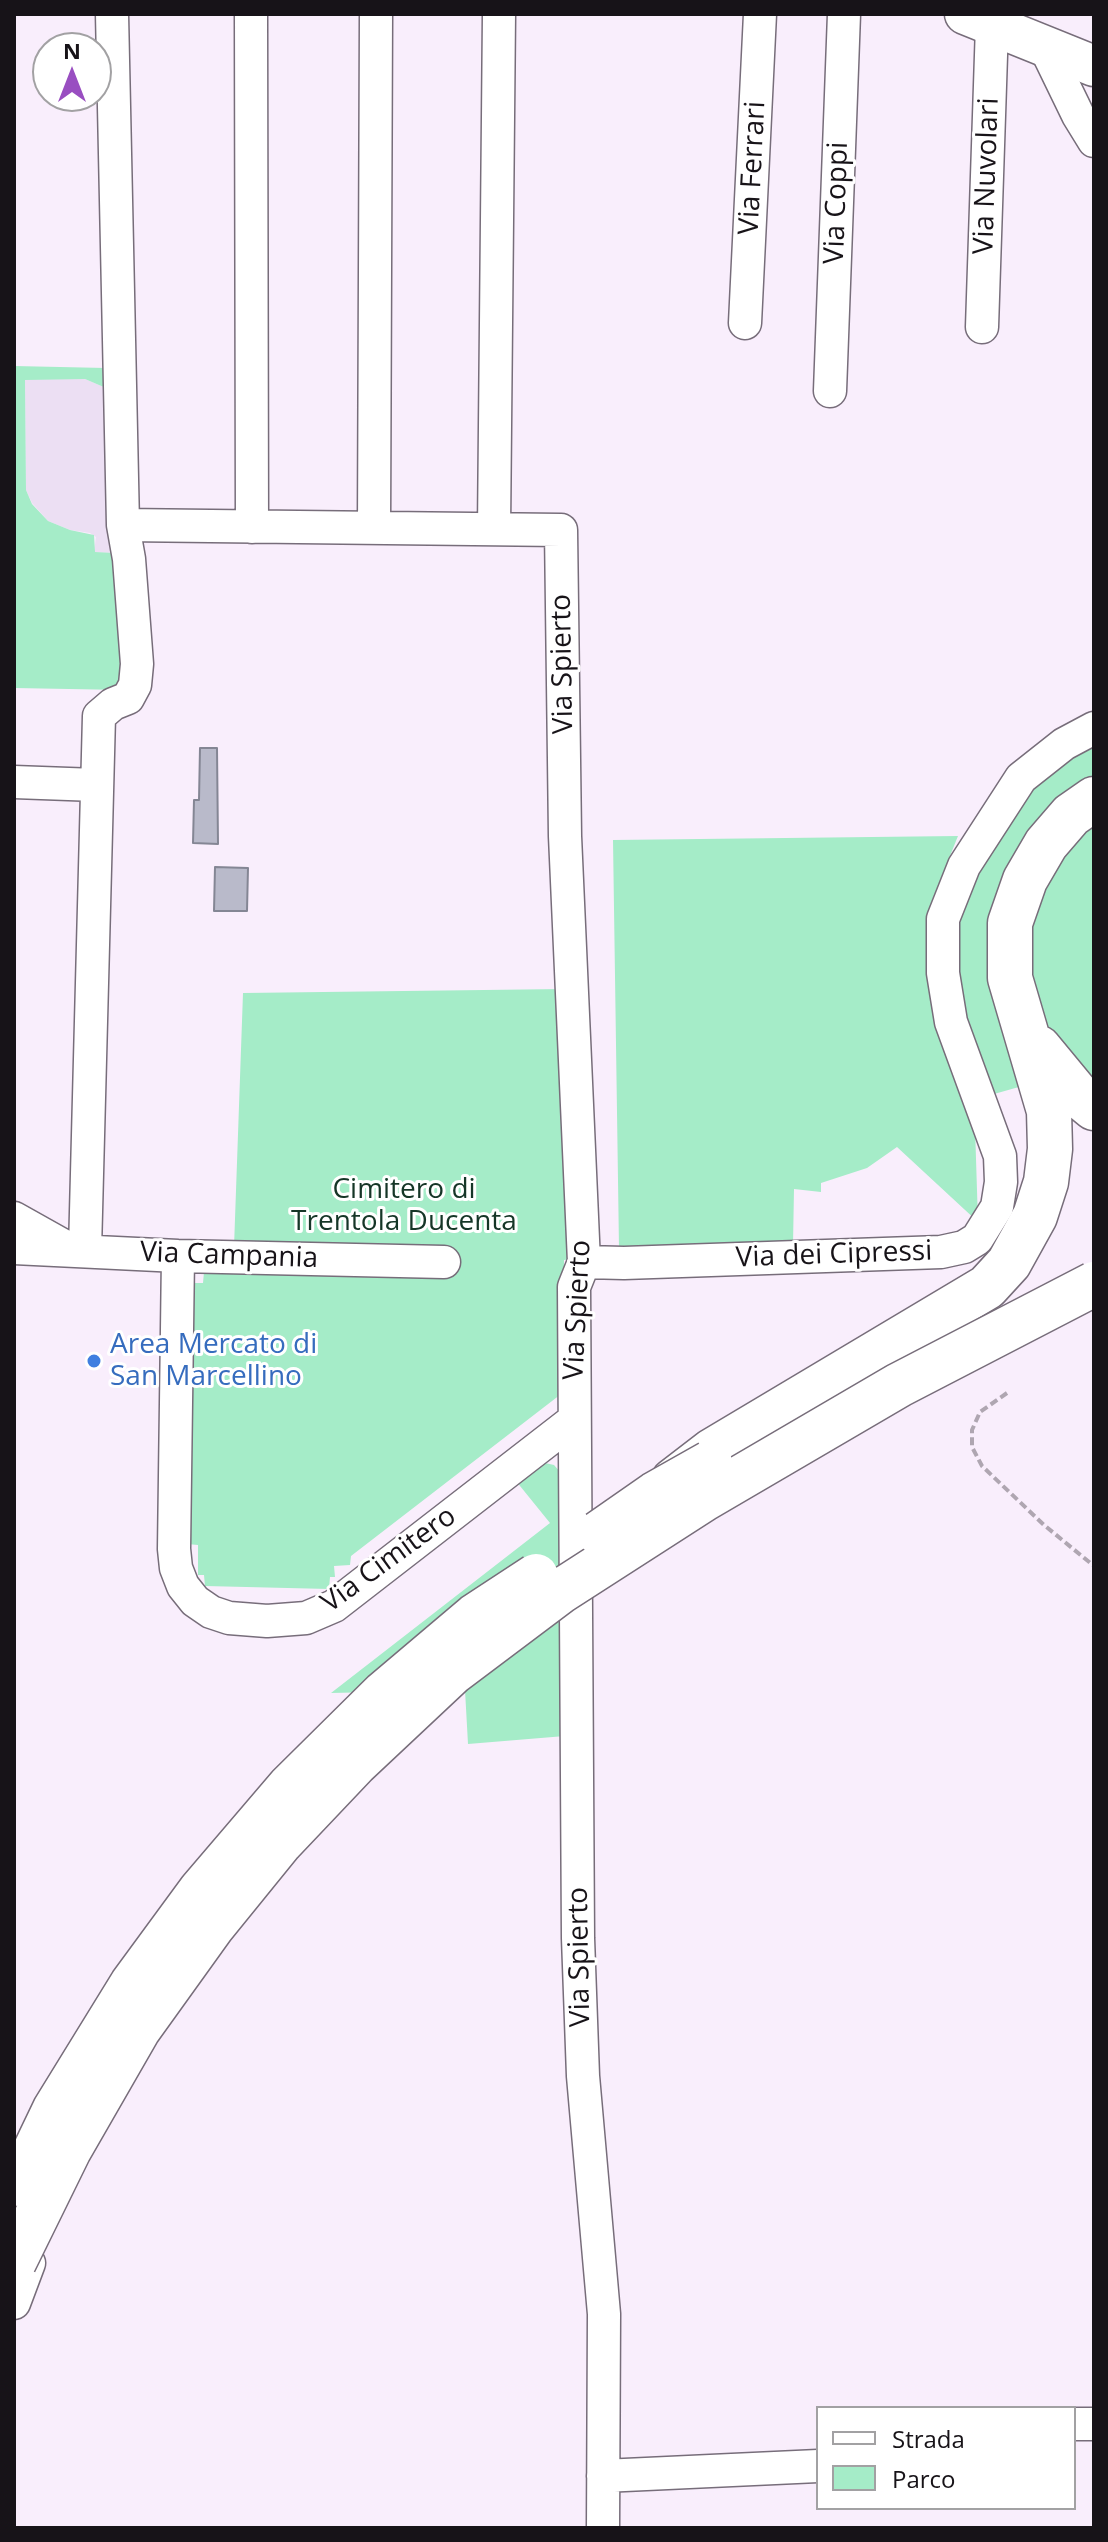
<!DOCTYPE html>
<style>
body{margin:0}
#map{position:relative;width:1108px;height:2542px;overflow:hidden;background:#f9eefc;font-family:"Open Sans",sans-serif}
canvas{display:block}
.frame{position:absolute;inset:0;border:16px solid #171318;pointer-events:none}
.legend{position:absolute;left:816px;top:2406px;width:260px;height:104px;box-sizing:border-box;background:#fff;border:2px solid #a2a1a3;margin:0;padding:10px 14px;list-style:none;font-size:24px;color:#171318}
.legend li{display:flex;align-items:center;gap:16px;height:40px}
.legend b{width:40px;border:2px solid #a2a1a3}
.north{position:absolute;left:32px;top:32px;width:80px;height:80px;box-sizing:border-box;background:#fff;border:2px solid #a2a1a3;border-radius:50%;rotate:0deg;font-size:22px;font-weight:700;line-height:32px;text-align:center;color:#171318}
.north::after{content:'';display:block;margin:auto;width:28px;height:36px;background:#994ec1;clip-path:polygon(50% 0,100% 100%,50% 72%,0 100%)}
</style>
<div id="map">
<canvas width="1108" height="2542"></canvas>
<div class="frame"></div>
<ul class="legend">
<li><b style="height:10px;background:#fff"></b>Strada</li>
<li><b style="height:22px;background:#a5ecc8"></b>Parco</li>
</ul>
<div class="north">N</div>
</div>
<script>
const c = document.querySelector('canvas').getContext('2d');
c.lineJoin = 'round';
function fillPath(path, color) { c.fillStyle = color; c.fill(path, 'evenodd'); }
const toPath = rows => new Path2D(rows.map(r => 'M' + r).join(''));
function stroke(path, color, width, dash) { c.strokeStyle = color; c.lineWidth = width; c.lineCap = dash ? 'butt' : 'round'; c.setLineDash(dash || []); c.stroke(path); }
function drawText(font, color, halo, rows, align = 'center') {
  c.font = font + ' "Open Sans",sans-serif'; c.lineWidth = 6; c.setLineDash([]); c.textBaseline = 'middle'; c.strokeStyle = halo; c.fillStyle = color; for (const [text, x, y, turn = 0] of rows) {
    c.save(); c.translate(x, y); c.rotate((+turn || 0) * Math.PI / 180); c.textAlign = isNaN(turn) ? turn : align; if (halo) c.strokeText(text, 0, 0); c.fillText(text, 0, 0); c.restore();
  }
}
const industrial = toPath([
 [44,377,85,379,106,388,115,553,94,552,96,537,90,533,70,530,48,521,32,503,26,490,25,380]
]);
const green = toPath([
 [14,366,106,368,106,388,85,379,25,380,26,490,32,504,48,521,70,530,94,535,95,552,115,553,124,690,14,688],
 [1094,739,1094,785,1014,871,1033,1083,987,1096,955,999,953,919,1013,798],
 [1094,819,1094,1093,1057,1060,1024,966,1028,921,1043,877],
 [958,836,931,903,929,979,975,1127,978,1222,897,1147,867,1168,821,1183,821,1192,794,1189,793,1245,619,1248,613,840],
 [564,989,577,1259,564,1260,565,1391,351,1556,350,1565,334,1566,335,1577,330,1577,329,1589,205,1586,204,1575,198,1575,198,1545,187,1544,192,1283,203,1283,204,1272,234,1247,243,993],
 [545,1463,554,1465,561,1473,565,1736,468,1744,465,1690,331,1693,550,1523,516,1481,537,1465]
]);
const building = toPath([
 [200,748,217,748,218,844,193,843,194,800,199,800,200,748],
 [215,867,248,868,247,911,214,911,215,867]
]);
const path = toPath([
 [1007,1393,980,1412,972,1430,972,1447,982,1466,1044,1525,1094,1566]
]);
const minor = toPath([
 [251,14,252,527],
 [1044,45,1078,115,1094,141],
 [745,323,760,14],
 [982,327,992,25],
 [830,391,844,14],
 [123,525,561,530,565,836,584,1262,574,1287,578,1938,583,2076,604,2314,603,2528],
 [374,527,376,14],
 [494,529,499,14],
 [14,782,96,785],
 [14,1218,64,1246],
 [14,1248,178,1256,444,1262],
 [85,1250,99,716,113,704,128,698,135,685,137,664,129,559,123,525,112,14],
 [178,1256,174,1549,176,1568,183,1586,195,1601,211,1612,229,1618,267,1621,306,1618,334,1606,574,1420],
 [584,1262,624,1263,941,1252,964,1247,977,1239,997,1207,1001,1182,1000,1156,951,1022,943,973,943,919,964,866,1021,778,1064,744,1094,728],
 [14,2303,29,2263],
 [1074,2424,1094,2424],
 [603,2476,818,2466]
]);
const major = toPath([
 [965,14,1094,66]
]);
const highway = toPath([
 [1039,1048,1077,1094,1094,1108],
 [673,1481,712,1451,987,1287,1009,1263,1035,1216,1046,1182,1050,1149,1049,1111,1010,978,1010,923,1025,880,1046,844,1071,815,1094,799]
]);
const highwayBridge = toPath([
 [599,1533,655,1494,710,1463],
 [19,2184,55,2109,132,1984,201,1890,289,1787,384,1693,475,1616,536,1576],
 [14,2262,69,2150,138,2030,212,1927,281,1842,355,1764,452,1673,561,1591,704,1499,899,1385,1094,1284]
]);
const markers = [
 [94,1361,8,"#3f7fe0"]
];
const streetNames = [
 ["Via Ferrari",753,168,-87],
 ["Via Nuvolari",987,176,-88],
 ["Via Coppi",837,203,-88],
 ["Via Spierto",563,664,-91],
 ["Via dei Cipressi",834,1255,-2],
 ["Via Campania",229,1256,2],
 ["Via Spierto",578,1310,-87],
 ["Via Cimitero",389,1560,-36],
 ["Via Spierto",580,1957,-91]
];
const parkNames = [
 ["Cimitero di",404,1190],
 ["Trentola Ducenta",404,1222]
];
const shopNames = [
 ["Area Mercato di",110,1345],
 ["San Marcellino",110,1377]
];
fillPath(industrial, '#ecdff3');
fillPath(green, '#a5ecc8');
fillPath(building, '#b9baca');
stroke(building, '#848694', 2);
stroke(minor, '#776d7a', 35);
stroke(major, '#776d7a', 43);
stroke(highway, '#776d7a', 47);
stroke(path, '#afa6b1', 4, [8, 4]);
stroke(minor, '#fff', 32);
stroke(major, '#fff', 40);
stroke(highway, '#fff', 44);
stroke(highwayBridge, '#776d7a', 47, []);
stroke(highwayBridge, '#fff', 44);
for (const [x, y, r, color] of markers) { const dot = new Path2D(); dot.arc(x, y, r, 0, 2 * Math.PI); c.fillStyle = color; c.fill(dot); stroke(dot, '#fff', 3); }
drawText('28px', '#171318', '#fff', streetNames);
drawText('28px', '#153627', '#fff', parkNames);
drawText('28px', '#366cbe', '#fff', shopNames, 'left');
</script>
